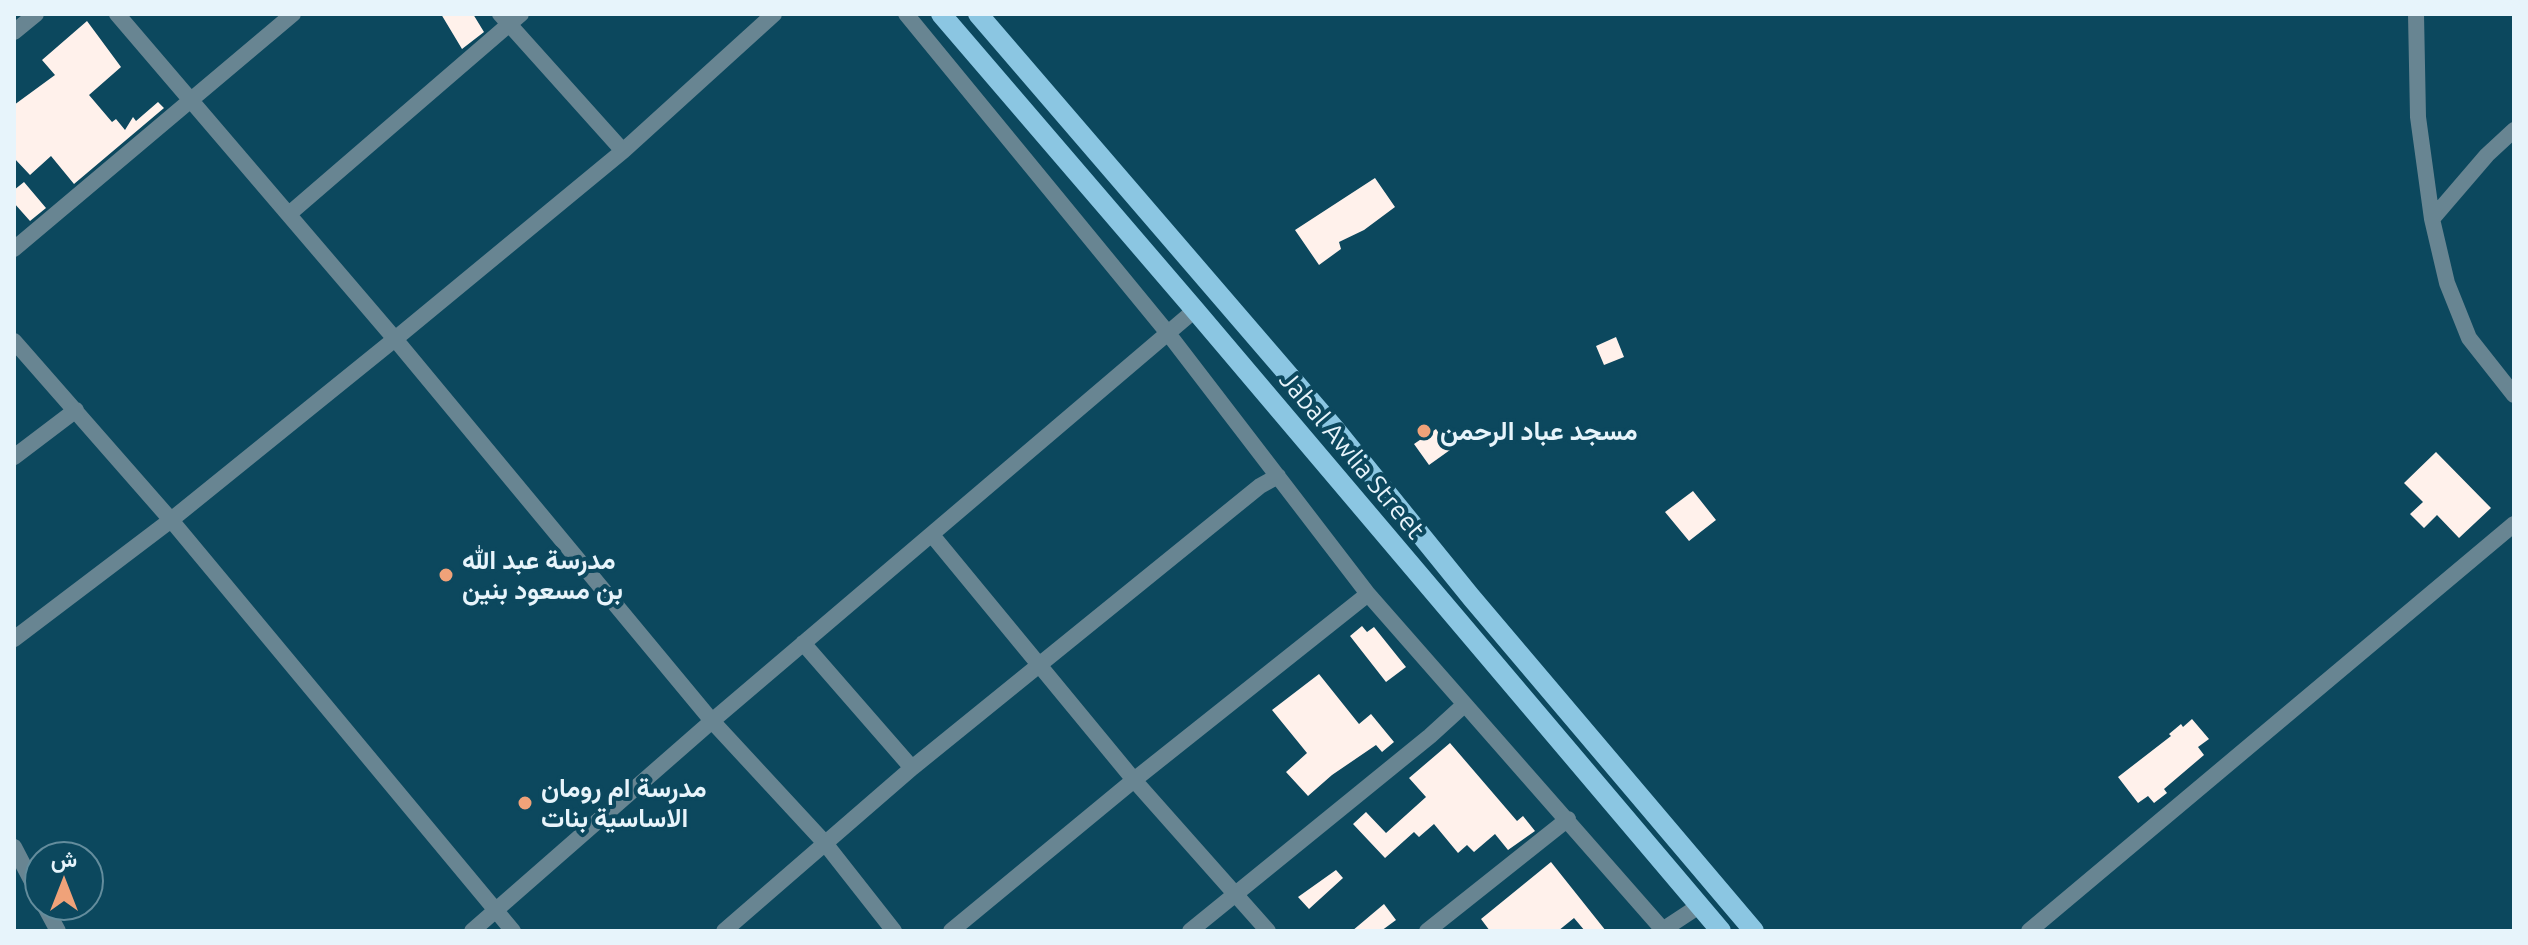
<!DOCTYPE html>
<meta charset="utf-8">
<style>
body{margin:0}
#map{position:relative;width:2528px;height:945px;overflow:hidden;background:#0c485e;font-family:Ubuntu,Vazirmatn,sans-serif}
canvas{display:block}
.frame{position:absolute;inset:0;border:16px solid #e7f4fb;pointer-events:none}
.north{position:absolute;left:24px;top:841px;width:80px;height:80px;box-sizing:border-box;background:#0c485e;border:2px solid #648d9d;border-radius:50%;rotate:0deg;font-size:22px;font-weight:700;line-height:32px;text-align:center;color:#e7f4fb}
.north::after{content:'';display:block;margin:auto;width:28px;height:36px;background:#f0a279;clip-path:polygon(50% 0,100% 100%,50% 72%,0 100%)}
</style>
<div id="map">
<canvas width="2528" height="945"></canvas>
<div class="frame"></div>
<div class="north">ش</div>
</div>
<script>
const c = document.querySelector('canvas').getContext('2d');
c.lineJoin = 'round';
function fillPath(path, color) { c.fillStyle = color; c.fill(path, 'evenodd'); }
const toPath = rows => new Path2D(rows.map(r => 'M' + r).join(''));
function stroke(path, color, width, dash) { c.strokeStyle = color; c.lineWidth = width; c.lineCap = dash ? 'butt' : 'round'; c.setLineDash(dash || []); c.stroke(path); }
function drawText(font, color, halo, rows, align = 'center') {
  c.font = font + ' Ubuntu,Vazirmatn,sans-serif'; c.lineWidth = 8; c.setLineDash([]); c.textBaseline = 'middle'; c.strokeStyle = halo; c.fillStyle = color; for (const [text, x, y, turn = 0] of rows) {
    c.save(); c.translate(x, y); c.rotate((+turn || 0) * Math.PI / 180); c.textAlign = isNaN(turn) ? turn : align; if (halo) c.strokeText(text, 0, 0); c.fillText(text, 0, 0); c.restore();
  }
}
const building = toPath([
 [441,14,473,14,484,32,462,49],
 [87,21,121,67,89,95,112,122,116,119,125,130,133,117,136,121,158,102,164,108,74,184,51,156,30,175,14,158,14,105,55,75,42,60],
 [1375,178,1395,207,1364,230,1339,242,1341,249,1319,265,1295,230],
 [24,182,46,208,30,221,14,203,14,190],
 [1616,337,1624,357,1604,365,1596,346],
 [1436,429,1450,450,1429,465,1414,444],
 [2436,452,2491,508,2459,538,2437,515,2424,528,2410,514,2423,502,2404,483],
 [1693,491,1716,520,1689,541,1665,512],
 [1362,626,1367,632,1374,627,1406,667,1386,682,1350,636],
 [1319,674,1359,724,1371,714,1394,742,1382,752,1376,745,1332,775,1308,796,1286,772,1307,753,1272,710],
 [2192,719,2209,739,2198,747,2204,755,2164,789,2167,793,2154,803,2148,796,2138,803,2118,777,2171,736,2169,734,2181,724,2183,727],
 [1450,743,1517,821,1523,816,1535,831,1508,850,1495,834,1474,852,1467,845,1458,853,1434,824,1419,837,1414,832,1385,858,1353,824,1366,812,1386,833,1426,797,1409,778],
 [1551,862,1606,931,1585,931,1574,918,1558,931,1490,931,1481,919],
 [1336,870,1343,878,1309,909,1298,897],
 [1384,904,1396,920,1381,931,1352,931]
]);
const minor = toPath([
 [117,14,395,339,712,721,824,842,894,931],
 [500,14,623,151],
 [906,14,1167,332,1368,594,1664,931],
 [2416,14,2418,117,2432,219,2447,283,2469,338,2514,395],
 [14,32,36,14],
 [289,214,521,14],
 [2432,219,2487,155,2514,130],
 [14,249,293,14],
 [14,341,171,520,513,931],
 [14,457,76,410],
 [932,535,1134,780,1268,931],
 [14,639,171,520,395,339,623,151,774,14],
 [803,643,912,768],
 [472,931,712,721,1195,310],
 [724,931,912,768,1260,486,1278,476],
 [951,931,1134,780,1368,594],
 [1190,931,1430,736,1464,705],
 [1427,931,1568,819],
 [1661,931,1699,906],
 [2029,931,2514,524]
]);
const tertiary = toPath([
 [14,847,40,897],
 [44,905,58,931]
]);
const primary = toPath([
 [941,14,1195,310,1721,931],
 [978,14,1335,429,1471,597,1754,931]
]);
const markers = [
 [1424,431,8,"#f0a279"],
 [446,575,8,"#f0a279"],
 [525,803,8,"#f0a279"]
];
const poiNames = [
 ["مسجد عباد الرحمن",1440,431],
 ["مدرسة عبد الله",462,560],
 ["بن مسعود بنين",462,590],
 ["مدرسة ام رومان",541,788],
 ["الاساسية بنات",541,818]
];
const streetNames = [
 ["Jabal Awlia Street",1352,455,50]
];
fillPath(building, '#fff1eb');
stroke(minor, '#688592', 16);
stroke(tertiary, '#688592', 16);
stroke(primary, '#8bc6e2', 20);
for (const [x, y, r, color] of markers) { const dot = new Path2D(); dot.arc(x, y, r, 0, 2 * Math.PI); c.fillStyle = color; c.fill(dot); stroke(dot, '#0c485e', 3); }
drawText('bold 26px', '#e7f4fb', '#0c485e', poiNames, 'left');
drawText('26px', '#e7f4fb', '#0c485e', streetNames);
</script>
